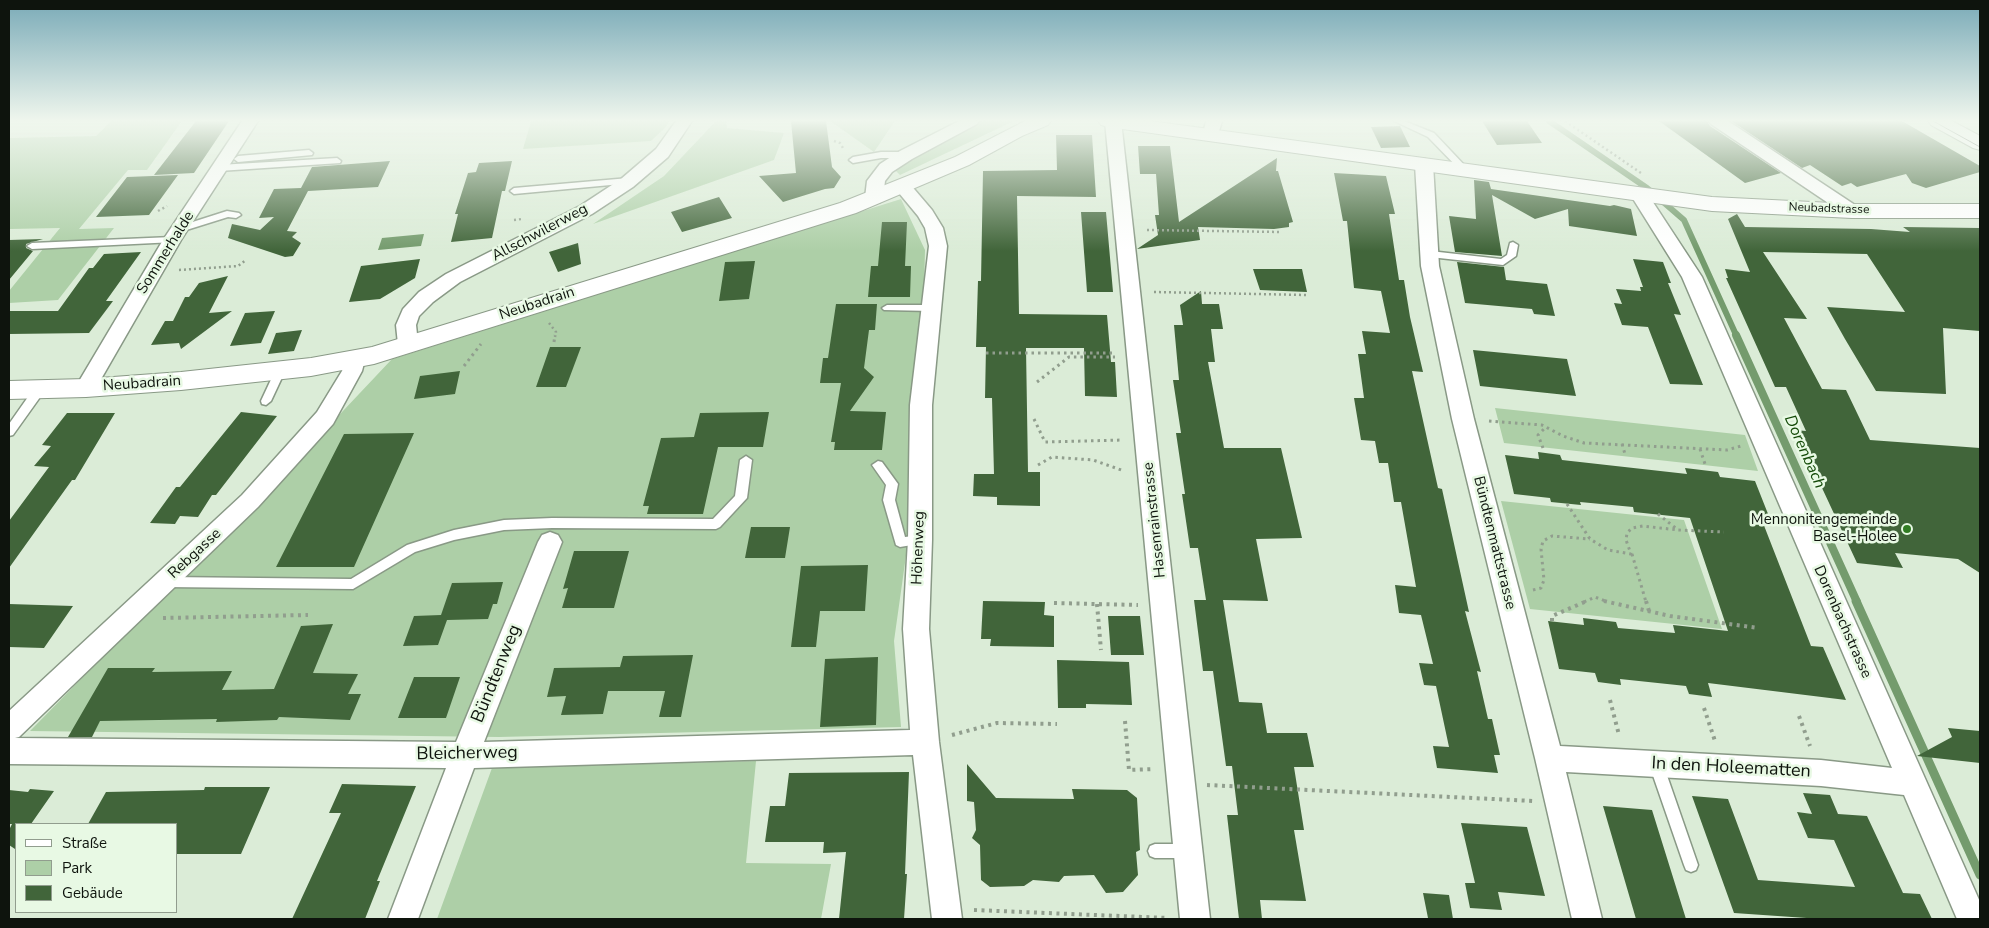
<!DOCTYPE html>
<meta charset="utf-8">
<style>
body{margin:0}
#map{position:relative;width:1989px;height:928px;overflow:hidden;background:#dbecd7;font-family:"Nunito Sans",sans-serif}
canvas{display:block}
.frame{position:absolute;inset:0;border:10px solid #0e140d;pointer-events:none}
.legend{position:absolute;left:15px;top:823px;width:162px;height:90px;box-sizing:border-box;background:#e8f9e4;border:1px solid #919d8e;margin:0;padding:6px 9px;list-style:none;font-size:15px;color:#0e140d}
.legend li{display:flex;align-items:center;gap:10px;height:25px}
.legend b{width:25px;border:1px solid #919d8e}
</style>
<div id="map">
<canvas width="1989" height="928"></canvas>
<div class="frame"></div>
<ul class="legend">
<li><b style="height:6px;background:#fff"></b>Straße</li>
<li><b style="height:14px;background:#adcfa7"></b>Park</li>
<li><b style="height:14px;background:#41653a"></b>Gebäude</li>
</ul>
</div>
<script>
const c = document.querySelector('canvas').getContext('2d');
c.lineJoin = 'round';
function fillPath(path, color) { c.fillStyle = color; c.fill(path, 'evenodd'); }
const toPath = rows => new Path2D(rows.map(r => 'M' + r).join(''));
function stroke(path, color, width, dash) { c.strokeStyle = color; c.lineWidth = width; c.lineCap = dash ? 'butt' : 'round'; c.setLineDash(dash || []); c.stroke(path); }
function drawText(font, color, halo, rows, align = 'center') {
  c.font = font + ' "Nunito Sans",sans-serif'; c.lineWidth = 5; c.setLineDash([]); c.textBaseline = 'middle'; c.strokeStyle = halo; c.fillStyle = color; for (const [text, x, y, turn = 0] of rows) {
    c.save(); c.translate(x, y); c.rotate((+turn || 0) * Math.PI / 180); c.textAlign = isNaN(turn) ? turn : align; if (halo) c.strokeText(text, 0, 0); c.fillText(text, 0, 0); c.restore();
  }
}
const green = toPath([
 [111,121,182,121,147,170,128,170,79,229,114,228,58,300,9,303,9,291,60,228,9,229,9,138,96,136],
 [531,121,669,121,666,127,651,141,523,149],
 [716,121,726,121,727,128,784,133,774,160,593,224,664,176],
 [830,121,895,121,874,152],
 [981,121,1014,121,900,175,895,170],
 [901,199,925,250,920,456,894,641,901,727,499,737,30,731,309,447,392,359],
 [1495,408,1745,435,1758,471,1504,443],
 [1501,501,1684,520,1722,629,1530,609],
 [756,761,746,863,831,864,821,919,437,919,492,768]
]);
const water = toPath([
 [424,234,421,246,378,250,382,238]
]);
const streamFar2 = toPath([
 [1549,121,1647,188,1684,220,1737,337]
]);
const streamFar1 = toPath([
 [1736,335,1857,602]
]);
const stream = toPath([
 [1856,601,1980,875]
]);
const building = toPath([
 [196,121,229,121,194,173,154,175],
 [791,121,826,121,832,167,841,177,834,188,825,189,783,202,759,176,796,173],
 [1482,121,1527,121,1542,143,1497,145],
 [1659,121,1707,121,1710,126,1781,173,1745,183],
 [1731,121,1902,121,1980,166,1980,172,1926,188,1912,183,1906,174,1857,187,1851,183,1842,186,1810,165,1802,168],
 [1400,126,1410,147,1381,148,1371,127],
 [1056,135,1092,135,1096,197,1017,196,1019,314,1107,315,1111,362,1115,362,1117,397,1085,396,1084,348,1026,348,1028,472,1040,472,1040,506,997,505,997,497,973,496,974,474,994,474,992,398,985,398,986,347,976,347,978,281,981,281,983,171,1057,170],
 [1138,146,1170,146,1179,222,1277,158,1276,171,1278,171,1293,222,1289,223,1289,227,1274,229,1198,227,1200,240,1137,249,1158,235,1155,215,1159,215,1156,174,1140,174],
 [390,161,378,187,308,191,287,231,297,232,292,237,301,243,293,256,285,257,228,238,232,224,260,230,274,217,259,218,274,189,301,188,312,167],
 [512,161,505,191,502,191,492,238,451,242,458,214,455,214,468,173,476,172,479,163],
 [1334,173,1386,176,1395,214,1389,214,1399,280,1404,280,1410,317,1423,372,1412,371,1438,488,1442,489,1469,612,1465,611,1481,672,1477,671,1488,719,1492,719,1500,755,1494,755,1498,773,1437,768,1433,746,1449,747,1436,686,1424,685,1419,663,1433,664,1421,615,1399,613,1395,585,1416,587,1401,502,1394,502,1388,463,1379,463,1375,441,1361,440,1354,398,1364,398,1358,354,1366,354,1362,331,1390,333,1381,291,1354,288,1347,221,1343,221],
 [178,175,149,215,96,217,127,177],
 [1474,180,1489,182,1491,189,1610,206,1614,205,1631,209,1637,236,1569,226,1568,209,1535,219,1492,195,1502,256,1455,252,1449,216,1476,219],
 [719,197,732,218,682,232,671,212],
 [1081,212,1106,212,1113,292,1087,292],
 [1737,214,1745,227,1871,229,1910,232,1903,227,1980,228,1980,331,1943,328,1946,394,1876,391,1845,339,1827,307,1905,312,1867,254,1763,252,1807,319,1784,318,1822,389,1846,390,1870,440,1980,448,1980,573,1958,559,1895,553,1903,568,1857,563,1795,430,1806,431,1786,387,1775,387,1726,278,1728,278,1725,269,1750,272,1728,219],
 [882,222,907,222,905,266,911,266,910,297,868,297,871,266,878,266],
 [43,239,26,244,26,248,33,251,9,280,9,240],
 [578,243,581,264,558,272,549,252],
 [141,252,106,301,113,301,89,333,9,334,9,311,58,311,89,268,93,268,104,254],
 [420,259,415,278,380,299,349,302,361,266],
 [1633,259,1663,262,1671,283,1668,283,1681,315,1674,314,1703,385,1670,384,1648,327,1622,325,1614,303,1622,304,1616,289,1641,291,1640,287,1643,287],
 [755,261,749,299,719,301,725,262],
 [1457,262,1504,267,1506,280,1547,284,1555,316,1534,314,1532,309,1465,303],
 [1253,269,1302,269,1307,292,1260,290],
 [228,276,209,313,232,311,181,349,179,343,151,345,165,321,173,321,185,297,189,297,199,283],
 [1201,291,1202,304,1219,304,1223,329,1211,329,1215,362,1208,362,1224,448,1281,448,1302,538,1256,539,1268,601,1223,600,1239,702,1262,703,1267,733,1307,733,1314,767,1294,767,1304,830,1294,830,1306,901,1260,900,1262,919,1239,919,1227,815,1238,815,1232,766,1226,766,1213,671,1203,671,1194,600,1206,600,1198,548,1190,548,1182,494,1185,494,1176,433,1181,433,1173,380,1179,380,1174,325,1183,325,1180,305],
 [836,304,877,304,875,330,869,330,864,368,874,377,850,411,886,412,882,450,834,450,835,442,831,442,841,383,820,383,823,358,828,358],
 [275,311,261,343,230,346,245,313],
 [302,330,294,351,268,354,276,333],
 [550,347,581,347,566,387,536,387],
 [1473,350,1567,359,1576,396,1480,386],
 [460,371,455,394,414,399,420,376],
 [241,412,277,416,216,495,212,495,198,517,180,516,175,524,150,523,176,487,180,487],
 [769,412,763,447,718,447,703,514,647,514,649,506,643,506,661,438,694,437,700,413],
 [67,413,115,413,75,480,72,480,9,568,9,521,49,467,34,466,51,446,42,445],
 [414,433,354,567,276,567,344,434],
 [1538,452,1560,455,1562,460,1687,474,1685,468,1718,472,1720,477,1755,481,1772,524,1763,523,1811,646,1823,647,1846,700,1708,683,1712,697,1689,694,1686,686,1620,679,1621,685,1598,682,1595,673,1559,669,1548,621,1584,625,1583,618,1616,622,1618,628,1675,633,1673,625,1728,631,1690,518,1634,512,1633,507,1580,502,1581,505,1551,502,1550,498,1514,494,1505,455,1539,459],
 [751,527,790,527,785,558,745,558],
 [574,551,629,551,614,608,562,608,568,588,563,589],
 [868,565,865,611,820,611,816,647,791,647,801,566],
 [503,582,497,604,493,604,488,619,447,620,438,645,403,646,414,616,441,615,452,583],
 [983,601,1045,602,1044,615,1054,616,1054,647,990,646,991,639,981,639],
 [9,604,73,606,44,648,9,647],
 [1108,616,1140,616,1144,655,1111,655],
 [333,624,313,673,358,674,348,694,361,694,350,720,279,717,277,720,216,722,217,719,100,721,92,737,68,737,108,668,155,668,152,672,232,671,222,690,274,689,301,626],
 [693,655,681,717,659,717,665,691,608,691,603,714,561,715,566,696,547,697,554,668,620,667,623,656],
 [878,657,876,725,820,727,825,659],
 [1057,660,1129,662,1132,705,1086,704,1086,708,1058,708],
 [414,677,460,677,446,718,398,718],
 [1948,728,1980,731,1980,763,1917,756,1952,737],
 [967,764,996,798,1074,799,1072,789,1127,790,1137,798,1140,850,1136,852,1138,875,1123,892,1106,893,1094,875,1064,876,1059,882,1033,880,1024,886,990,887,981,880,980,845,972,838,976,830,974,802,967,801],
 [909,772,905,874,907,874,904,919,839,919,846,852,823,853,824,842,765,842,770,806,785,806,789,773],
 [342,784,416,786,377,881,380,881,365,919,292,919,341,813,329,813],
 [205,787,270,787,241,854,176,854,176,824,88,824,106,792,204,790],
 [30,789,54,791,31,824,16,824,15,849,9,845,9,830,12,824,9,824,9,790,28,792],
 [1803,793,1830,795,1838,814,1867,816,1903,893,1920,894,1932,919,1821,919,1734,913,1692,796,1728,799,1758,880,1855,887,1834,840,1808,838,1797,812,1812,814],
 [1603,806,1652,810,1686,919,1636,919],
 [1461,823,1527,827,1545,896,1498,892,1502,910,1470,908,1465,883,1475,883],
 [1423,893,1449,895,1453,919,1428,918]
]);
const pathFar2 = toPath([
 [1565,121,1641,173],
 [834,141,840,143,843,148],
 [158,211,167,206],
 [514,220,522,219],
 [1147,230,1282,232],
 [179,270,238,266,246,260],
 [1154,292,1307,295],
 [549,323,556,332,555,337]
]);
const pathFar1 = toPath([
 [554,342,555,335],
 [986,353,1114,353],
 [464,366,481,344],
 [1037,382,1069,357,1115,357],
 [1034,419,1045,442,1123,440],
 [1489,421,1542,425,1563,436,1584,443,1727,450,1741,446],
 [1622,444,1625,454],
 [1543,448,1538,435,1546,427],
 [1700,449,1705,464],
 [1038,465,1052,457,1093,460,1124,471],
 [1567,504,1590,539,1608,550,1631,554,1626,540,1627,533,1632,528,1643,526,1678,530],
 [1658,514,1678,530,1724,532],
 [1632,554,1646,602],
 [1533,590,1541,588,1544,580,1541,549,1543,541,1552,536,1590,539],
 [1584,602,1595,597,1608,602]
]);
const path = toPath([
 [1604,601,1670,616,1759,628],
 [1646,601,1649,611],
 [1054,603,1138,605],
 [1097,604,1101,650],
 [163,618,308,615],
 [1552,621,1552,616,1587,601],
 [1610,700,1619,735],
 [1704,708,1715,741],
 [1799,716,1810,746],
 [1125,721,1129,770,1154,769],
 [952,735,997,723,1057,724],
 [1207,785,1533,801],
 [974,910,1168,918]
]);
const service = toPath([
 [1394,121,1404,121,1434,133,1468,169,1467,171,1461,171,1428,137,1394,121],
 [309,150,313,153,312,155,238,162,234,159,238,156,309,150],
 [881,152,906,152,910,155,906,158,881,158,853,163,849,160,853,157,881,152],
 [337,158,341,161,340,163,219,171,215,168,219,165,337,158],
 [629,178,632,179,632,183,514,194,510,191,514,188,629,178],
 [227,211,239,213,241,215,236,218,228,217,180,232,175,229,177,227,227,211],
 [172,237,175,238,175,242,32,249,27,246,32,243,172,237],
 [1513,242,1518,245,1516,256,1503,265,1430,257,1425,254,1430,251,1501,259,1507,255,1510,243,1513,242],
 [887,305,932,305,937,308,932,311,884,310,882,308,887,305],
 [280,367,285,371,271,401,266,405,262,404,261,401,275,371,280,367],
 [39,386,44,390,43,393,13,435,9,436,9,424,35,387,39,386],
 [746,456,752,460,747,498,720,527,716,529,552,528,504,530,454,540,415,552,353,589,166,587,162,586,160,582,162,578,166,577,351,579,407,545,454,530,504,520,552,518,713,519,735,496,740,460,746,456],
 [878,461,882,462,898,484,895,500,905,537,920,535,924,537,926,540,924,543,900,547,896,545,883,500,886,485,872,465,878,461],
 [1656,758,1661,759,1663,764,1698,865,1696,870,1691,872,1686,870,1684,865,1649,764,1651,759,1656,758],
 [1155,844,1189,844,1194,846,1196,851,1194,856,1189,858,1155,858,1150,856,1148,851,1150,846,1155,844]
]);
const minor = toPath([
 [242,121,258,121,181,240,93,393,86,396,79,393,75,388,163,240,242,121],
 [676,121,692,121,668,157,633,187,592,214,460,282,433,302,419,316,416,325,418,344,415,349,408,351,401,349,398,344,396,325,403,309,419,292,446,274,580,206,621,179,656,149,676,121],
 [959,121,979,121,977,124,912,159,892,172,885,181,883,198,880,202,874,203,868,202,865,198,867,181,880,164,900,151,959,121],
 [1105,121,1121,121,1210,919,1180,919,1105,121],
 [1206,121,1222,121,1217,138,1205,138,1203,134,1206,121],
 [1709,121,1728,121,1858,207,1861,211,1858,215,1852,216,1846,215,1711,124,1709,121],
 [1424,159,1430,160,1433,164,1439,266,1474,419,1560,746,1821,760,1892,768,1682,277,1630,194,1633,190,1639,189,1645,190,1702,277,1980,902,1980,919,1957,919,1904,795,1821,786,1566,772,1602,919,1572,919,1535,758,1452,419,1421,266,1415,164,1418,160,1424,159],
 [903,182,909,183,932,210,943,228,947,246,932,405,932,540,929,629,939,742,962,919,932,919,913,755,474,768,418,919,388,919,446,768,9,764,9,711,242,495,317,412,342,371,348,354,355,352,362,354,365,359,362,371,333,424,258,507,19,737,15,738,456,742,538,542,542,535,550,532,558,535,562,542,484,742,910,730,903,629,908,540,910,405,929,246,925,228,918,216,894,187,897,183,903,182]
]);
const tertiary = toPath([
 [1025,121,1051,121,1048,125,1022,136,969,165,856,213,374,364,311,376,181,390,86,397,9,399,9,381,86,379,181,372,311,358,372,347,840,203,955,157,1025,121],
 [1098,121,1150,121,1712,197,1852,204,1980,204,1980,218,1852,218,1712,211,1108,127,1101,125,1098,121],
 [1928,121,1952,121,1980,136,1980,150,1973,148,1931,125,1928,121]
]);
const tram = toPath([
 [1933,121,1980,147]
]);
const markers = [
 [1907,529,5,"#317c23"]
];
const farStreetnames = [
 ["Neubadstrasse",1829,209,2]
];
const streetNames = [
 ["Allschwilerweg",540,233,-28],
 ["Sommerhalde",166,253,-58],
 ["Neubadrain",537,304,-18],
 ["Neubadrain",142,384,-4],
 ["Hasenrainstrasse",1155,520,-96],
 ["Bündtenmattstrasse",1494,543,76],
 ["Höhenweg",919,548,-88],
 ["Rebgasse",195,554,-43],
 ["Dorenbachstrasse",1842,622,66]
];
const poiNames = [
 ["Mennonitengemeinde",1897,520],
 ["Basel-Holee",1897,537]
];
const waterNames = [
 ["Dorenbach",1804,452,66]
];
const nearStreetnames = [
 ["Bündtenweg",497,674,-68],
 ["Bleicherweg",467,754,-1],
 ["In den Holeematten",1731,768,3]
];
fillPath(green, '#adcfa7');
fillPath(water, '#749b6d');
stroke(streamFar2, '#749b6d', 6);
stroke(streamFar1, '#749b6d', 8);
stroke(stream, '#749b6d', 9);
fillPath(building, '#41653a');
stroke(service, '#899986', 3);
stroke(minor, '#899986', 3);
stroke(tertiary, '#899986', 2);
stroke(pathFar2, '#919e8e', 2.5, [2, 3]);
stroke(pathFar1, '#919e8e', 3, [2.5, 4]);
stroke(path, '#919e8e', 4, [3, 4.5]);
fillPath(service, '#fff');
fillPath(minor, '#fff');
fillPath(tertiary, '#fff');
stroke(tram, '#616b5f', 1);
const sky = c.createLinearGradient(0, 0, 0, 251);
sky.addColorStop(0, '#79aab7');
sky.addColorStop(0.48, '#eff6ed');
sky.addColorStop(1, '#eff6ed00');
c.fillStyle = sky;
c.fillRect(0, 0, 1989, 251);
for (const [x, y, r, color] of markers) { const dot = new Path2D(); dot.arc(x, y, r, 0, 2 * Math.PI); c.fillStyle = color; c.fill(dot); stroke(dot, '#e8f9e4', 2); }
drawText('12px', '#0e140d', '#e8f9e4', farStreetnames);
drawText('15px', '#0e140d', '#e8f9e4', streetNames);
drawText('15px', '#0e140d', '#e8f9e4', poiNames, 'right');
drawText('italic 16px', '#134907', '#e8f9e4', waterNames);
drawText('18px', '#0e140d', '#e8f9e4', nearStreetnames);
</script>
